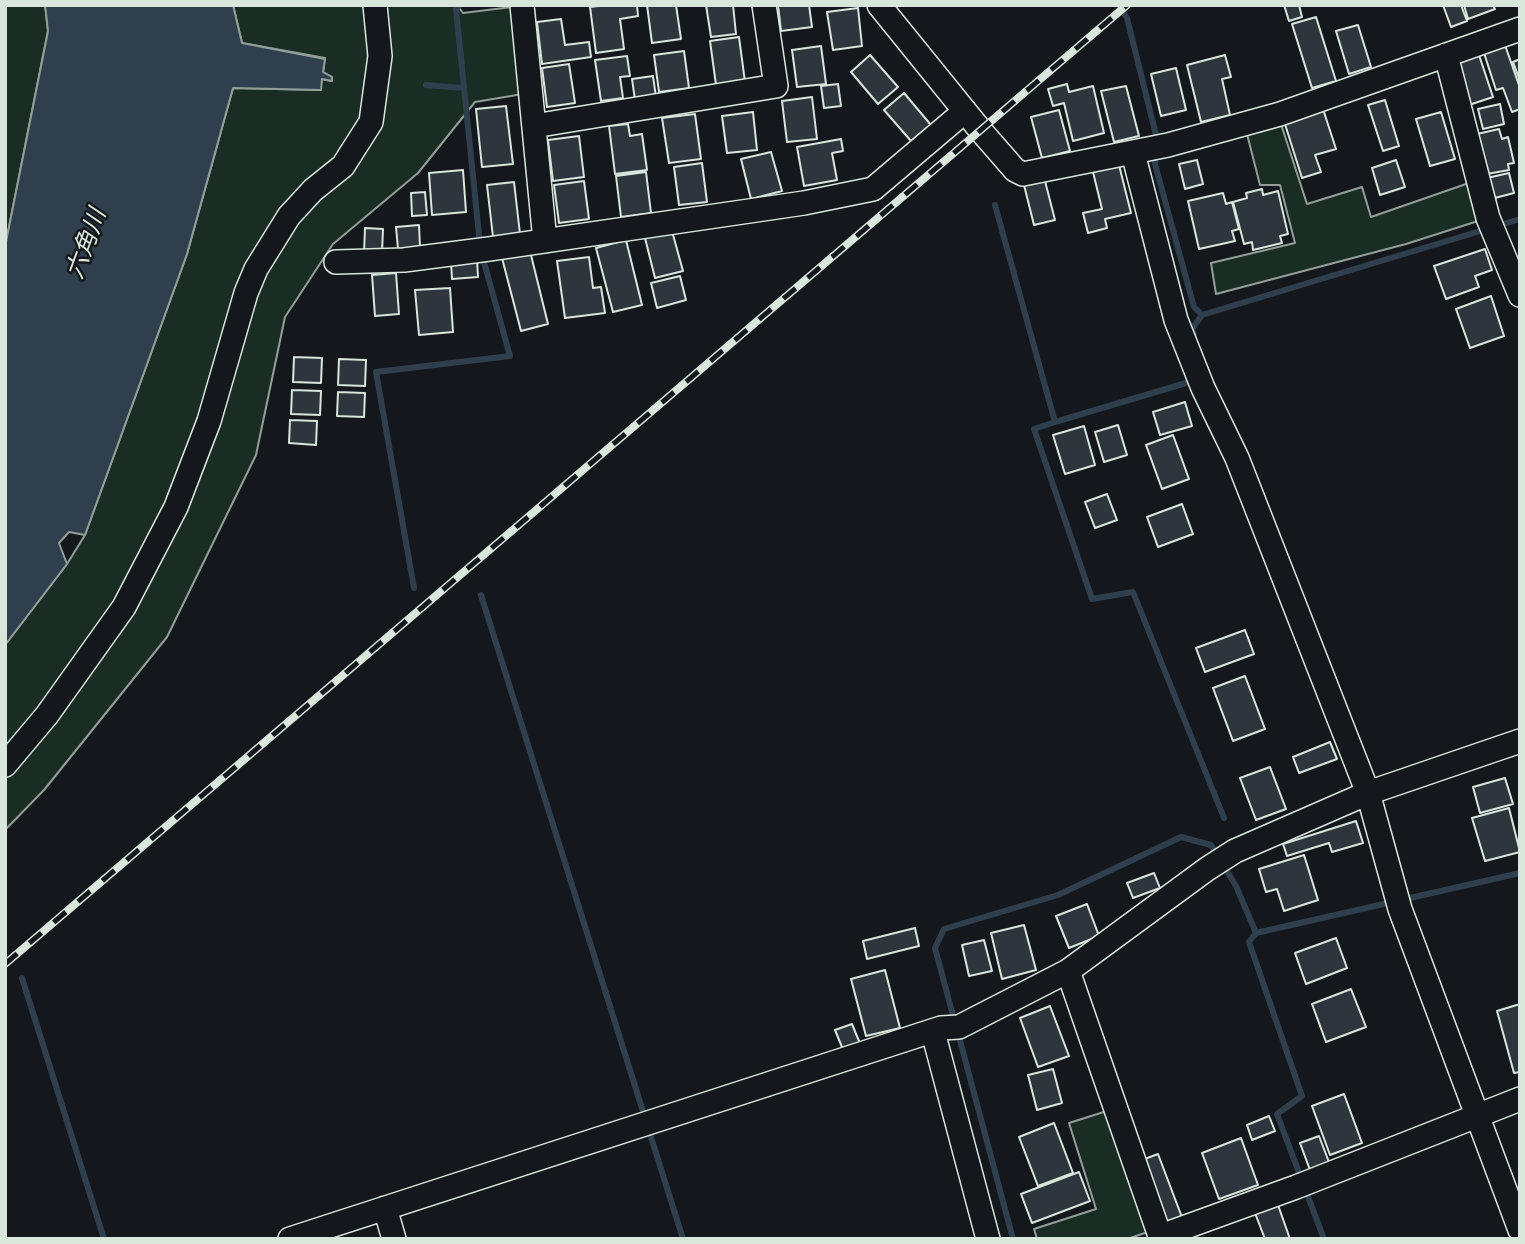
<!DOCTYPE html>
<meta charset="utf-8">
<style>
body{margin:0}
#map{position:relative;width:1525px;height:1244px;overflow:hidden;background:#14181c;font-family:Merriweather,serif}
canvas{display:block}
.frame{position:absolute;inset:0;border:7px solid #d8e6dc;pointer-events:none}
</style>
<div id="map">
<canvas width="1525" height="1244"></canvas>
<div class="frame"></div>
</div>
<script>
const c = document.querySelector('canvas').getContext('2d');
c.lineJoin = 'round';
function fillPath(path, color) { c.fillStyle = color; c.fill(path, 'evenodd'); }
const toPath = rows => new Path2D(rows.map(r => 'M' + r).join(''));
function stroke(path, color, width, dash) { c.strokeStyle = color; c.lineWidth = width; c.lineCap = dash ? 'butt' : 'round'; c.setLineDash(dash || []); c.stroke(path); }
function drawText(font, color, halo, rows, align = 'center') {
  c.font = font + ' Merriweather,"Noto Sans JP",serif'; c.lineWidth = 5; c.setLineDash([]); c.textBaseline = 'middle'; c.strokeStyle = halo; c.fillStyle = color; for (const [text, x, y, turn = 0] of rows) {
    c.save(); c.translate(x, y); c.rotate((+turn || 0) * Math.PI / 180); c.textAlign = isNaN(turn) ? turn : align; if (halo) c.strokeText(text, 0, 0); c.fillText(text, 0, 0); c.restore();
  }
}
const green = toPath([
 [5,5,45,5,48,31,5,247,5,5],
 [233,5,457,5,463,13,512,7,523,94,475,102,418,173,333,244,285,317,256,455,167,637,44,790,5,830,5,645,67,564,85,535,187,254,233,88,320,90,322,79,331,81,332,77,323,72,325,58,242,43,233,5],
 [1281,124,1307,204,1362,187,1371,217,1469,183,1478,221,1406,244,1216,294,1211,263,1295,243,1280,185,1260,185,1247,134,1281,124],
 [1110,1110,1148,1232,1127,1239,1037,1239,1034,1229,1096,1209,1069,1123,1110,1110]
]);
const water = toPath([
 [45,5,233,5,242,43,325,59,323,72,332,77,332,81,322,79,321,90,233,88,187,254,85,535,69,532,59,543,67,564,5,645,5,247,48,31,45,5]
]);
const stream = toPath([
 [460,5,456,9,480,245],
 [1119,5,1127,18,1158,143],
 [426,85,464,88],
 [1156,154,1155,164,1194,307,1202,315,1520,219],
 [995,205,1055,422,1034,429,1092,599,1133,592,1224,818],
 [1194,334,1192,329,1202,315],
 [1055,422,1186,383],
 [414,588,376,372,510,356,482,255],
 [481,595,683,1239],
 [1256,933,1249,942,1302,1096,1277,1114,1324,1239],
 [22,978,104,1239],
 [955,1023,935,948,944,929,1058,895,1181,837,1211,845,1236,886,1256,933,1520,873],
 [958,1033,1013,1239]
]);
const building = toPath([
 [607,5,637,5,638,16,620,19,624,49,596,53,590,7,607,5],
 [647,5,676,5,681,39,652,43,647,5],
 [706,5,733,5,736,34,711,37,706,5],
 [778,5,809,5,812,27,781,31,778,5],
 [1284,5,1299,5,1302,17,1289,21,1284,5],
 [1443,5,1461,5,1467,21,1451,27,1443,5],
 [1464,5,1493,5,1495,9,1468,19,1464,5],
 [858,8,862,46,833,50,827,12,858,8],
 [1316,17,1336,81,1312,88,1292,24,1316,17],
 [561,19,565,45,589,42,591,57,542,64,537,22,561,19],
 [1358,25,1371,67,1349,74,1336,31,1358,25],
 [739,37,745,82,716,85,710,41,739,37],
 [1505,45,1520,88,1520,109,1512,112,1503,88,1496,90,1484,53,1505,45],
 [821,46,826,84,797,87,792,50,821,46],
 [684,51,689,88,659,92,654,55,684,51],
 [870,55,898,87,878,104,851,72,870,55],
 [1225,55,1231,77,1222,79,1230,115,1201,122,1187,65,1225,55],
 [1479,55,1493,97,1469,105,1455,63,1479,55],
 [627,56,630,76,620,77,623,98,601,101,595,60,627,56],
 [1520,59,1520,81,1513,62,1520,59],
 [569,64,575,103,547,107,542,68,569,64],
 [1176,68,1186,110,1161,116,1151,74,1176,68],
 [653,76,656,97,635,100,632,79,653,76],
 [838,84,841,106,824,108,821,86,838,84],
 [1067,84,1069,92,1093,86,1104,133,1073,141,1064,103,1053,106,1048,89,1067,84],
 [1126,86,1139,136,1114,142,1101,91,1126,86],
 [904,93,931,125,911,141,884,110,904,93],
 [812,97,817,139,787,142,782,101,812,97],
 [1385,100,1399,146,1383,151,1368,105,1385,100],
 [1500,104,1504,124,1483,129,1478,109,1500,104],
 [506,106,513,164,482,167,476,109,506,106],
 [1323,109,1336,149,1315,155,1321,172,1302,178,1284,121,1323,109],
 [1059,110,1070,151,1042,158,1031,117,1059,110],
 [753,112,757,150,727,153,722,116,753,112],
 [1441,112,1455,159,1430,166,1416,119,1441,112],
 [695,114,701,159,669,163,662,118,695,114],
 [628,124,630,136,642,134,647,170,615,174,609,126,628,124],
 [1499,129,1502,139,1508,137,1514,163,1508,164,1509,170,1487,174,1477,134,1499,129],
 [579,136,584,177,553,181,548,140,579,136],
 [841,139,843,151,832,153,837,180,804,186,797,147,841,139],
 [771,152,782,191,751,199,741,159,771,152],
 [1197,160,1203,184,1185,189,1179,164,1197,160],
 [1396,160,1405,187,1380,195,1372,168,1396,160],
 [702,163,707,202,679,205,674,167,702,163],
 [1119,165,1131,213,1105,219,1107,228,1088,233,1083,213,1102,209,1093,172,1119,165],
 [463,170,466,212,432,215,429,173,463,170],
 [646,172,651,213,621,217,616,176,646,172],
 [1509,173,1514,193,1491,199,1487,178,1509,173],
 [584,181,589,219,559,223,554,185,584,181],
 [1045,181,1055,220,1034,225,1024,185,1045,181],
 [514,182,520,234,493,237,487,185,514,182],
 [1262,189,1263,195,1278,191,1288,234,1280,236,1282,243,1253,250,1252,242,1244,244,1233,202,1247,198,1246,193,1262,189],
 [425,192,427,215,412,216,411,193,425,192],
 [1223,193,1226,204,1232,202,1239,229,1232,231,1235,241,1199,249,1188,201,1223,193],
 [419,225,420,247,398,249,396,227,419,225],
 [365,228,383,229,382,253,364,253,365,228],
 [672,231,683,271,655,278,645,238,672,231],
 [626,240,642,305,613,312,596,248,626,240],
 [1485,249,1492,270,1475,276,1479,287,1446,299,1434,266,1485,249],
 [530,251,548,324,521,331,502,258,530,251],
 [589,257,593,288,601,287,605,313,565,318,557,261,589,257],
 [477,260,478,277,452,279,451,262,477,260],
 [396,273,399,314,375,316,372,275,396,273],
 [680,276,686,300,657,308,651,283,680,276],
 [450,288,453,332,419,335,415,290,450,288],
 [1491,296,1504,336,1470,348,1456,309,1491,296],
 [294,357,322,358,321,383,293,382,294,357],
 [339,359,366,360,365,386,338,385,339,359],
 [292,390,321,391,320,415,291,414,292,390],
 [338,392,365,393,364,417,337,416,338,392],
 [1185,402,1192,426,1160,435,1153,412,1185,402],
 [290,420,317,421,316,445,289,443,290,420],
 [1118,425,1127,455,1104,462,1095,432,1118,425],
 [1084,426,1095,465,1065,474,1053,435,1084,426],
 [1173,435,1189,479,1162,489,1146,445,1173,435],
 [1107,494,1117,520,1095,528,1085,502,1107,494],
 [1182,504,1193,534,1158,547,1147,517,1182,504],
 [1245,630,1254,654,1205,672,1196,648,1245,630],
 [1245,676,1265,729,1233,741,1213,688,1245,676],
 [1330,742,1337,759,1299,773,1293,757,1330,742],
 [1270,767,1286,809,1256,820,1240,778,1270,767],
 [1505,778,1513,804,1480,813,1473,787,1505,778],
 [1509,808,1520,852,1485,861,1472,818,1509,808],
 [1356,821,1363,843,1332,852,1329,843,1287,856,1283,844,1356,821],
 [1304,855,1318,900,1284,911,1277,889,1266,892,1259,869,1304,855],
 [1154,873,1160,888,1133,898,1127,883,1154,873],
 [1087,904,1099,936,1069,948,1056,916,1087,904],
 [1024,925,1036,970,1002,979,991,933,1024,925],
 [915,928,919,946,867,959,863,941,915,928],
 [1336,938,1347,968,1306,984,1295,953,1336,938],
 [984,940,992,971,969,976,962,945,984,940],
 [885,970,900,1028,866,1036,851,979,885,970],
 [1351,989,1366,1027,1326,1042,1312,1004,1351,989],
 [1520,1004,1520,1072,1514,1073,1497,1011,1520,1004],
 [1050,1006,1069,1056,1038,1067,1020,1018,1050,1006],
 [852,1024,861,1046,844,1052,835,1030,852,1024],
 [1053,1069,1062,1103,1037,1110,1028,1075,1053,1069],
 [1344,1094,1362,1143,1330,1155,1312,1106,1344,1094],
 [1269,1116,1275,1131,1252,1140,1247,1125,1269,1116],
 [1054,1123,1073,1173,1038,1186,1019,1137,1054,1123],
 [1319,1136,1329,1162,1310,1170,1300,1143,1319,1136],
 [1241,1138,1258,1185,1219,1199,1202,1153,1241,1138],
 [1158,1154,1183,1220,1167,1226,1142,1160,1158,1154],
 [1079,1172,1090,1201,1032,1223,1021,1194,1079,1172],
 [1278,1205,1290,1239,1265,1239,1255,1213,1278,1205]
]);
const minor = toPath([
 [522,5,545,241],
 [879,5,981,131,1015,170,1023,174,1168,145,1280,114,1520,29],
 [1446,55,1488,218,1520,295],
 [534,126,776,86,764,5],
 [1133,153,1176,320,1203,388,1237,458,1368,793,1400,909,1520,1230],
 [336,262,404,260,489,249,804,203,873,189,965,111],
 [5,765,47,715,124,607,176,507,209,421,246,293,256,269,289,216,313,190,343,166,371,122,380,56,375,5],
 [1068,971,1161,1239],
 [933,1032,988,1239],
 [385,1208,394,1239],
 [1161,1236,1296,1187,1520,1099],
 [290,1239,941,1028,959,1027,1068,971,1207,869,1235,851,1368,793,1520,741]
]);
const rail = toPath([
 [5,964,1127,5]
]);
const waterNames = [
 ["六角川",87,244,-70]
];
fillPath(green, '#1a2d24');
stroke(green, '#939e99', 2);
fillPath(water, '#2f3f4d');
stroke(water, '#939e99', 2);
stroke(stream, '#2f3f4d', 6);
fillPath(building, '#2c363c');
stroke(building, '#d8e6dc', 2);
stroke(minor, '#d8e6dc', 26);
stroke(minor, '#14181c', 23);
stroke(rail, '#d8e6dc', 8);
stroke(rail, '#14181c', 5, [16]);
drawText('italic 24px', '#d8e6dc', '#14181c', waterNames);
</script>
